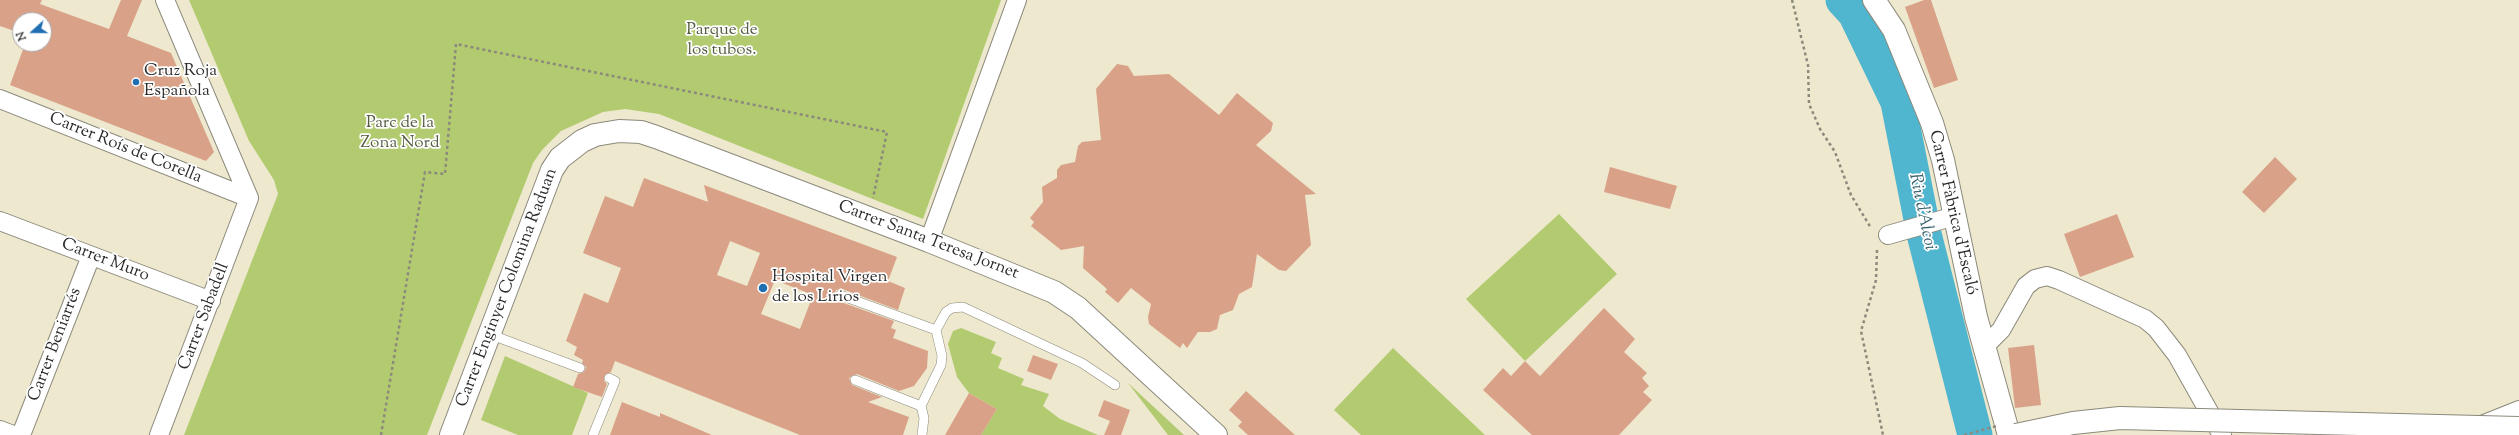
<!DOCTYPE html>
<meta charset="utf-8">
<style>
body{margin:0}
#map{position:relative;width:2519px;height:435px;overflow:hidden;background:#ede8ce;font-family:"Sorts Mill Goudy",serif}
canvas{display:block}
.north{position:absolute;left:12px;top:12px;width:40px;height:40px;box-sizing:border-box;background:#fff;border:1px solid #aaa;border-radius:50%;rotate:249deg;font-size:11px;font-weight:700;line-height:16px;text-align:center;color:#2b2b2b}
.north::after{content:'';display:block;margin:auto;width:14px;height:18px;background:#1f6fb2;clip-path:polygon(50% 0,100% 100%,50% 72%,0 100%)}
</style>
<div id="map">
<canvas width="2519" height="435"></canvas>
<div class="north">N</div>
</div>
<script>
const c = document.querySelector('canvas').getContext('2d');
c.lineJoin = 'round';
function fillPath(path, color) { c.fillStyle = color; c.fill(path, 'evenodd'); }
const toPath = rows => new Path2D(rows.map(r => 'M' + r).join(''));
function stroke(path, color, width, dash) { c.strokeStyle = color; c.lineWidth = width; c.lineCap = dash ? 'butt' : 'round'; c.setLineDash(dash || []); c.stroke(path); }
function drawText(font, color, halo, rows, align = 'center') {
  c.font = font + ' "Sorts Mill Goudy",serif'; c.lineWidth = 3.5; c.setLineDash([]); c.textBaseline = 'middle'; c.strokeStyle = halo; c.fillStyle = color; for (const [text, x, y, turn = 0] of rows) {
    c.save(); c.translate(x, y); c.rotate((+turn || 0) * Math.PI / 180); c.textAlign = isNaN(turn) ? turn : align; if (halo) c.strokeText(text, 0, 0); c.fillText(text, 0, 0); c.restore();
  }
}
const green = toPath([
 [189,0,1001,0,923,219,659,114,625,109,603,112,561,131,542,150,533,163,427,435,184,435,278,194,274,180,249,141],
 [1559,214,1617,274,1525,361,1466,299],
 [961,328,996,342,991,353,1002,358,998,368,1024,379,1021,385,1049,394,1043,406,1060,419,1098,435,981,435,997,409,969,393,957,377,948,344,953,331],
 [1393,348,1485,435,1361,435,1334,410],
 [505,356,588,393,572,435,518,435,481,420],
 [1128,383,1184,435,1168,435]
]);
const river = toPath([
 [1843,0,1855,13,1898,102,1924,234,1975,435]
]);
const building = toPath([
 [0,0,42,0,40,4,109,29,121,0,142,0,127,36,171,53,214,152,206,161,10,85,25,44,44,44,44,20,20,20,20,33,0,26],
 [1924,0,1931,0,1958,80,1934,88,1905,7],
 [1117,64,1128,66,1134,76,1169,74,1219,115,1237,93,1273,123,1271,131,1256,145,1316,194,1305,195,1311,245,1286,271,1279,270,1257,254,1252,287,1239,294,1233,310,1220,315,1217,329,1210,332,1198,332,1187,348,1183,343,1180,348,1149,324,1148,317,1151,304,1131,288,1118,303,1105,292,1107,289,1083,268,1084,246,1061,250,1031,226,1034,222,1030,218,1043,202,1042,187,1057,178,1057,170,1061,165,1075,162,1078,146,1082,142,1101,140,1096,89],
 [2275,157,2297,179,2264,213,2242,192],
 [1610,167,1677,186,1670,209,1604,192],
 [644,178,708,202,704,185,897,257,888,281,905,288,898,310,842,289,836,290,834,296,838,301,894,321,891,328,896,330,893,338,928,351,927,368,914,386,899,391,857,374,849,378,852,385,882,397,868,402,909,417,903,435,800,435,615,361,611,372,604,376,604,381,607,384,602,397,573,387,578,374,584,372,586,367,582,363,583,360,574,355,577,347,566,341,584,293,608,303,621,268,583,253,605,196,633,207],
 [730,241,760,253,747,286,717,275],
 [775,280,813,295,800,329,761,314],
 [2117,214,2134,257,2080,277,2064,234],
 [1604,308,1635,339,1624,352,1647,373,1642,378,1649,386,1643,392,1652,400,1619,435,1532,435,1483,390,1503,368,1511,376,1525,361,1540,376],
 [2034,345,2041,405,2015,408,2008,348],
 [1033,355,1058,364,1051,380,1027,371],
 [1246,391,1295,435,1248,435,1238,426,1242,422,1229,410],
 [969,393,997,409,981,435,945,435],
 [1104,400,1130,410,1121,435,1104,435,1110,421,1098,416],
 [622,402,660,417,660,413,712,435,610,435]
]);
const path = toPath([
 [1792,0,1808,65,1809,104,1820,129,1835,152,1851,195,1871,228],
 [1877,250,1876,280,1861,331,1883,435],
 [381,435,425,172,445,174,456,44,887,132,873,198]
]);
const lane = toPath([
 [840,295,936,330,946,312,952,308,963,307,1082,363,1115,385],
 [489,334,580,368],
 [855,380,921,406,941,365,942,356,936,330],
 [921,406,924,418,922,435],
 [593,435,615,381,609,378]
]);
const street = toPath([
 [165,0,249,198],
 [0,99,249,198],
 [0,221,211,301],
 [1888,235,1955,216],
 [929,241,1017,0],
 [1984,347,2001,330,2026,286,2035,279,2047,276,2059,280,2145,319,2156,328,2177,355,2222,435],
 [2479,426,2519,410],
 [0,430,13,435],
 [21,435,91,256],
 [159,435,249,198]
]);
const secondary = toPath([
 [1874,0,1894,30,1932,123,1943,160,1976,317,2009,435],
 [451,435,552,170,560,158,582,141,595,135,619,131,641,132,656,137,929,241,1054,292,1078,308,1216,435]
]);
const pathBridge = toPath([
 [1964,435,1997,426]
]);
const secondaryBridge = toPath([
 [2016,435,2073,423,2120,418,2519,428]
]);
const markers = [
 [136,82,4,"#1f6fb2"],
 [763,288,5,"#1f6fb2"]
];
const parkNames = [
 ["Parque de",722,31],
 ["los tubos.",722,51],
 ["Parc de la",400,124],
 ["Zona Nord",400,144]
];
const poiNames = [
 ["Cruz Roja",144,72],
 ["Española",144,92],
 ["Hospital Virgen",772,278],
 ["de los Lirios",772,298]
];
const streetNames = [
 ["Carrer Roís de Corella",125,149,22],
 ["Carrer Fàbrica d'Escaló",1952,213,77],
 ["Carrer Santa Teresa Jornet",928,241,21],
 ["Carrer Muro",105,261,21],
 ["Carrer Enginyer Colomina Raduan",508,288,-69],
 ["Carrer Sabadell",205,317,-69],
 ["Carrer Beniarrés",56,345,-69]
];
const waterNames = [
 ["Riu d'Alcoi",1921,212,78]
];
fillPath(green, '#b3cb70');
stroke(river, '#50b6cf', 35);
fillPath(building, '#d9a288');
stroke(lane, '#8c8a7c', 10);
stroke(street, '#8c8a7c', 20);
stroke(secondary, '#8c8a7c', 24);
stroke(path, '#8c8a7c', 2.5, [3, 3]);
stroke(lane, '#fff', 9);
stroke(street, '#fff', 18);
stroke(secondary, '#fff', 22);
stroke(secondaryBridge, '#8c8a7c', 24, []);
stroke(pathBridge, '#8c8a7c', 2.5, [3, 3]);
stroke(secondaryBridge, '#fff', 22);
for (const [x, y, r, color] of markers) { const dot = new Path2D(); dot.arc(x, y, r, 0, 2 * Math.PI); c.fillStyle = color; c.fill(dot); stroke(dot, '#fff', 1.5); }
drawText('17px', '#545b40', '#fff', parkNames);
drawText('17px', '#2b2b2b', '#fff', poiNames, 'left');
drawText('17px', '#2b2b2b', '#fff', streetNames);
drawText('italic 18px', '#3a636d', '#fff', waterNames);
</script>
